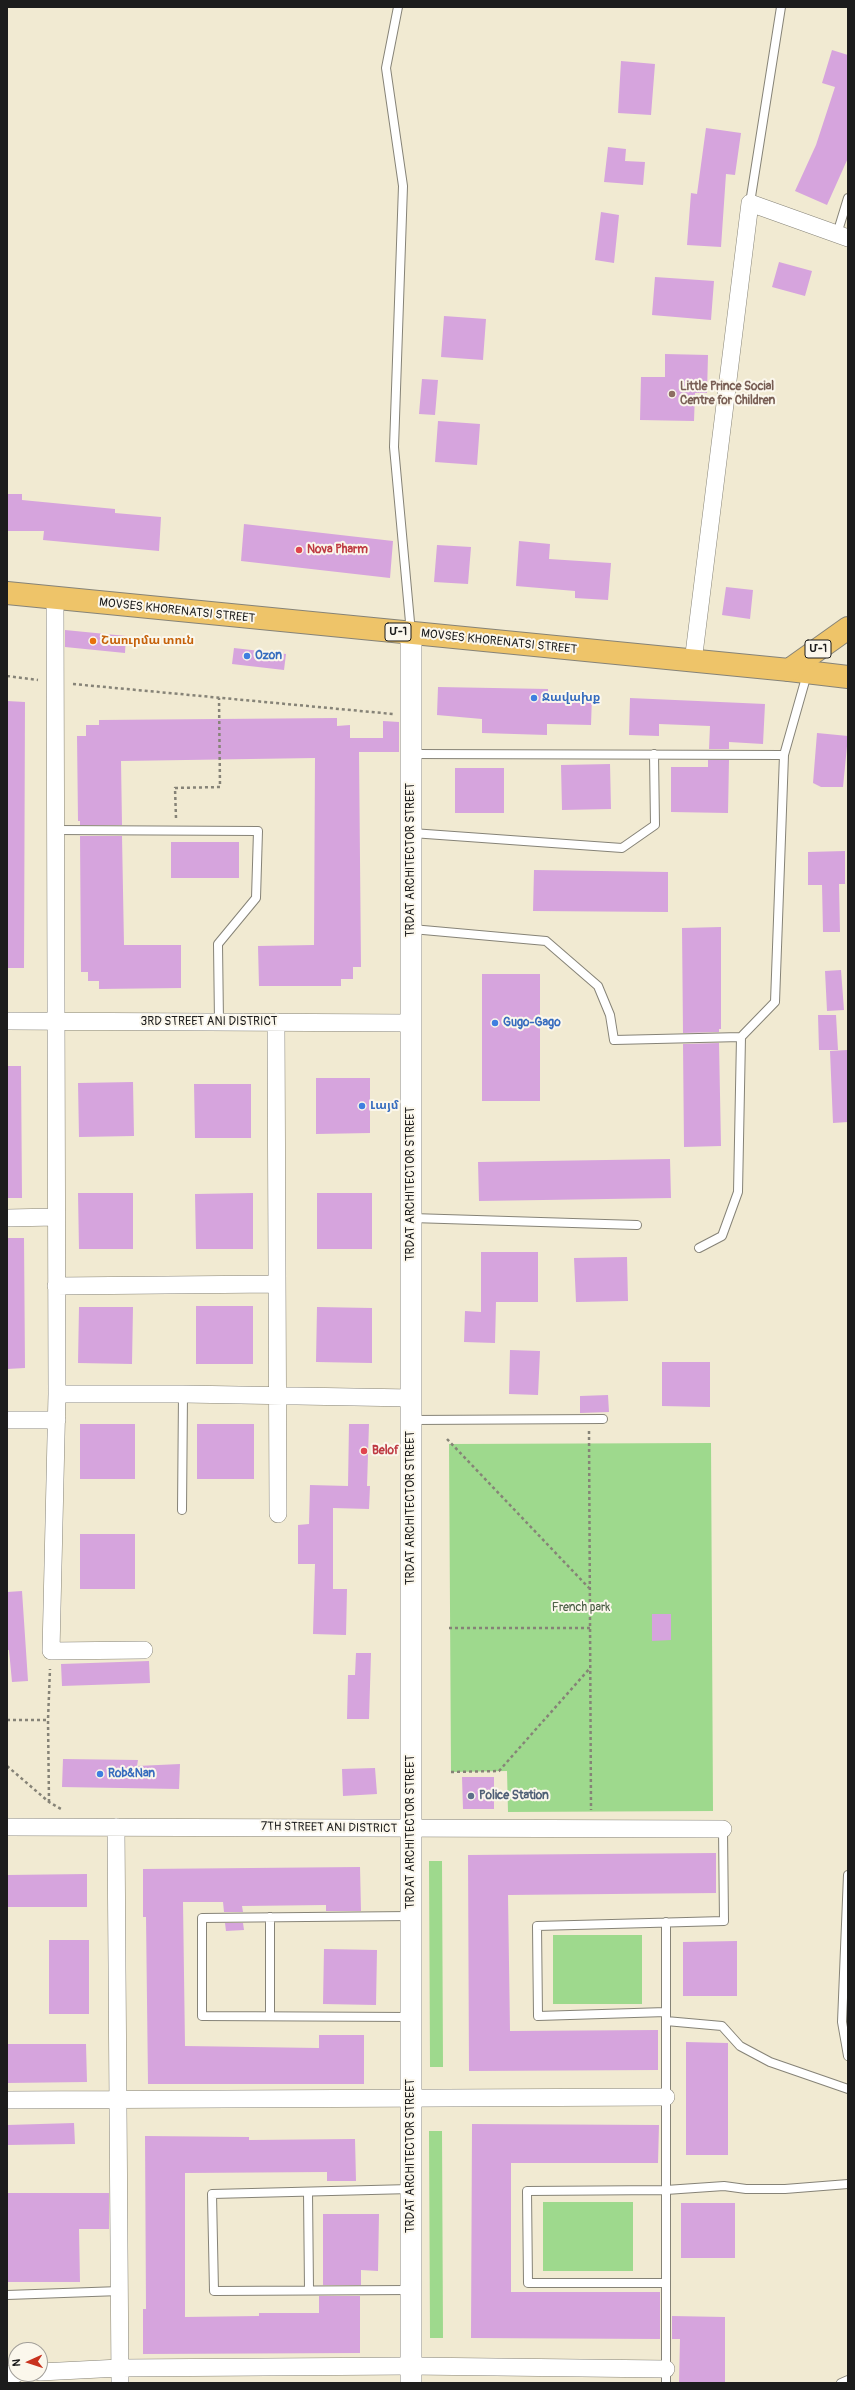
<!DOCTYPE html>
<meta charset="utf-8">
<style>
body{margin:0}
#map{position:relative;width:855px;height:2390px;overflow:hidden;background:#f1ead2;font-family:Pangolin,sans-serif}
canvas{display:block}
.frame{position:absolute;inset:0;border:8px solid #1c1c1c;pointer-events:none}
.north{position:absolute;left:8px;top:2342px;width:40px;height:40px;box-sizing:border-box;background:#fbf7ec;border:1px solid #a29f99;border-radius:50%;rotate:267deg;font-size:11px;font-weight:700;line-height:16px;text-align:center;color:#1c1c1c}
.north::after{content:'';display:block;margin:auto;width:14px;height:18px;background:#c8321e;clip-path:polygon(50% 0,100% 100%,50% 72%,0 100%)}
</style>
<div id="map">
<canvas width="855" height="2390"></canvas>
<div class="frame"></div>
<div class="north">N</div>
</div>
<script>
const c = document.querySelector('canvas').getContext('2d');
c.lineJoin = 'round';
function fillPath(path, color) { c.fillStyle = color; c.fill(path, 'evenodd'); }
const toPath = rows => new Path2D(rows.map(r => 'M' + r).join(''));
function stroke(path, color, width, dash) { c.strokeStyle = color; c.lineWidth = width; c.lineCap = dash ? 'butt' : 'round'; c.setLineDash(dash || []); c.stroke(path); }
function drawText(font, color, halo, rows, align = 'center') {
  c.font = font + ' Pangolin,"Noto Sans Armenian",sans-serif'; c.lineWidth = 4; c.setLineDash([]); c.textBaseline = 'middle'; c.strokeStyle = halo; c.fillStyle = color; for (const [text, x, y, turn = 0] of rows) {
    c.save(); c.translate(x, y); c.rotate((+turn || 0) * Math.PI / 180); c.textAlign = isNaN(turn) ? turn : align; if (halo) c.strokeText(text, 0, 0); c.fillText(text, 0, 0); c.restore();
  }
}
const green = toPath([
 [711,1443,713,1811,508,1812,507,1771,451,1772,449,1444],
 [429,1861,442,1861,443,2067,430,2067],
 [553,1935,642,1935,642,2004,553,2004],
 [429,2131,442,2131,443,2338,430,2338],
 [543,2202,633,2202,633,2271,543,2271]
]);
const building = toPath([
 [832,50,848,55,848,158,827,205,795,191,816,145,835,87,822,83],
 [621,61,655,64,651,115,618,113],
 [706,128,741,133,735,175,726,174,721,247,687,245,691,193,697,194],
 [608,147,626,149,625,161,645,162,643,185,604,182],
 [601,212,619,215,614,263,595,260],
 [779,262,812,271,805,296,772,287],
 [655,277,714,281,711,320,652,315],
 [444,316,486,319,483,360,441,357],
 [665,354,708,355,707,393,695,393,694,421,640,420,641,377,665,377],
 [422,379,438,380,435,415,419,414],
 [438,421,480,424,477,465,435,462],
 [7,494,22,494,22,500,115,509,115,513,161,517,159,551,43,540,44,531,7,531],
 [244,524,393,541,390,578,241,561],
 [519,541,550,544,549,559,611,563,608,600,575,598,575,591,516,586],
 [437,545,471,547,468,584,434,582],
 [726,587,753,590,750,619,722,615],
 [65,630,126,636,125,653,65,647],
 [234,648,286,654,284,670,232,664],
 [438,687,548,689,548,695,592,696,591,725,547,724,547,735,482,733,482,719,437,715],
 [630,698,765,704,763,744,729,742,729,749,709,749,710,726,659,724,659,736,629,735],
 [7,701,25,702,24,968,7,968],
 [337,718,337,726,350,725,350,738,383,738,383,721,399,722,399,752,359,752,361,967,353,967,353,979,341,979,341,986,259,986,258,946,314,945,315,758,121,761,122,825,80,825,80,821,78,821,77,736,86,736,86,725,99,725,99,720],
 [817,733,848,736,843,787,821,787,813,783],
 [708,760,729,760,728,813,671,812,671,767,708,767],
 [610,764,611,809,562,810,561,765],
 [455,768,504,768,504,813,455,813],
 [80,836,122,836,124,945,181,945,181,988,99,989,99,981,88,981,88,972,81,972],
 [171,842,239,842,239,878,171,878],
 [845,851,845,884,839,884,840,932,823,932,822,885,808,885,808,852],
 [534,870,668,872,668,912,533,911],
 [721,927,721,1029,719,1029,719,1032,683,1033,682,928],
 [841,970,844,1010,827,1011,825,971],
 [482,974,540,974,540,1101,482,1101],
 [818,1015,836,1015,838,1050,819,1050],
 [719,1043,721,1146,684,1147,683,1044],
 [847,1050,848,1122,833,1123,830,1051],
 [7,1066,21,1066,22,1198,7,1198],
 [316,1078,370,1078,370,1133,316,1134],
 [133,1082,134,1136,79,1137,78,1083],
 [194,1084,251,1084,251,1138,195,1138],
 [670,1159,671,1198,479,1201,478,1162],
 [78,1193,133,1193,133,1249,79,1249],
 [253,1193,253,1249,196,1249,195,1194],
 [317,1193,372,1193,372,1249,317,1249],
 [7,1238,24,1238,25,1368,7,1369],
 [481,1252,538,1252,538,1302,496,1302,495,1343,464,1342,465,1311,481,1312],
 [627,1257,628,1301,576,1302,574,1258],
 [196,1306,253,1306,253,1364,196,1364],
 [79,1307,133,1307,132,1364,78,1363],
 [317,1307,372,1308,372,1363,316,1362],
 [510,1350,540,1351,538,1395,509,1394],
 [662,1362,710,1362,710,1407,662,1406],
 [608,1395,609,1412,580,1413,580,1396],
 [80,1424,135,1424,135,1479,80,1479],
 [197,1424,254,1424,254,1479,197,1479],
 [349,1424,369,1424,367,1486,370,1486,369,1509,333,1508,333,1589,347,1589,346,1635,313,1634,315,1564,298,1564,298,1525,309,1524,310,1485,348,1486],
 [80,1534,135,1534,135,1589,80,1589],
 [22,1591,28,1681,12,1682,9,1650,7,1650,7,1592],
 [652,1614,671,1614,671,1640,652,1641],
 [356,1653,371,1653,369,1719,347,1719,348,1675,355,1675],
 [149,1661,150,1683,62,1686,61,1664],
 [63,1759,138,1760,137,1766,180,1764,179,1789,62,1787],
 [375,1768,377,1794,343,1796,342,1769],
 [462,1777,494,1777,494,1809,463,1809],
 [716,1853,716,1893,508,1895,510,2031,658,2030,658,2070,469,2071,468,1855],
 [360,1867,361,1911,326,1911,326,1905,242,1906,243,1912,224,1912,223,1902,183,1902,185,2046,319,2048,319,2035,364,2035,364,2084,148,2084,146,1917,143,1917,143,1869],
 [87,1874,87,1907,7,1907,7,1875],
 [225,1923,243,1923,244,1930,226,1931],
 [49,1940,89,1940,89,2014,49,2014],
 [737,1941,737,1996,683,1996,683,1942],
 [324,1949,377,1950,376,2005,323,2004],
 [686,2042,728,2043,728,2155,686,2155],
 [7,2044,86,2044,87,2082,7,2083],
 [74,2123,75,2144,7,2145,7,2125],
 [472,2124,659,2125,658,2163,511,2163,511,2292,660,2292,660,2339,471,2338],
 [145,2136,249,2137,249,2140,355,2139,356,2181,327,2181,327,2172,185,2173,185,2317,259,2316,259,2313,319,2313,319,2296,360,2296,360,2353,143,2354,143,2309,146,2309],
 [7,2193,109,2193,109,2229,79,2229,80,2282,7,2282],
 [681,2203,735,2203,735,2258,681,2258],
 [323,2214,379,2214,378,2271,361,2270,361,2285,323,2285],
 [672,2316,725,2317,725,2383,679,2383,680,2339,672,2339]
]);
const path = toPath([
 [7,676,38,680],
 [73,684,393,714],
 [176,818,175,788,220,787,219,698],
 [589,1431,591,1810],
 [447,1439,589,1588],
 [449,1628,590,1628],
 [7,1720,48,1720],
 [7,1766,49,1802,61,1809],
 [451,1772,499,1771,590,1668],
 [49,1802,48,1720,50,1669]
]);
const service = toPath([
 [398,7,386,68,403,186,394,447,411,633],
 [750,203,781,7],
 [837,234,848,198],
 [412,754,784,755],
 [55,830,258,831,256,898,218,944,219,1022],
 [412,833,622,848,655,825,654,754],
 [412,929,546,941,598,986,610,1015,614,1040,741,1037],
 [412,1218,637,1225],
 [699,1248,722,1236,738,1192,741,1037,775,1002,784,755,807,674],
 [412,1420,603,1419],
 [182,1510,183,1394],
 [848,1875,842,2022,848,2056],
 [270,1917,270,2016],
 [666,1922,666,2383],
 [666,2012,538,2016,537,1926,724,1921,723,1829],
 [410,2017,202,2016,202,1918,411,1916],
 [666,2021,722,2026,740,2046,770,2062,848,2089],
 [308,2192,309,2289],
 [666,2283,528,2283,527,2191,666,2190,724,2186,746,2189,785,2189,848,2184],
 [410,2290,214,2291,212,2194,411,2189],
 [7,2295,120,2291],
 [841,2383,848,2380]
]);
const minor = toPath([
 [55,598,57,1394,51,1651,144,1650],
 [693,662,750,203,848,238],
 [7,1021,411,1023],
 [276,1022,278,1514],
 [7,1218,56,1217],
 [56,1286,277,1284],
 [57,1394,183,1394,411,1398],
 [7,1420,57,1420],
 [7,1827,723,1829],
 [116,1827,120,2383],
 [7,2100,666,2097],
 [40,2372,120,2368,411,2366,666,2369],
 [7,2374,16,2374]
]);
const tertiary = toPath([
 [411,2383,411,633]
]);
const primary = toPath([
 [789,670,848,677]
]);
const trunk = toPath([
 [7,593,789,670,848,628]
]);
const markers = [
 [672,394,4,"#8d6e63"],
 [299,550,4,"#e0444e"],
 [93,641,4,"#e8710a"],
 [247,656,4,"#3f7fe0"],
 [534,698,4,"#3f7fe0"],
 [495,1023,4,"#3f7fe0"],
 [362,1106,4,"#3f7fe0"],
 [364,1451,4,"#e0444e"],
 [100,1774,4,"#3f7fe0"],
 [471,1796,4,"#5c6f8a"]
];
const shields = [
 [398,632,26],
 [818,649,26]
];
const shieldNames = [
 ["Մ-1",398,632],
 ["Մ-1",818,649]
];
const educationNames = [
 ["Little Prince Social",680,387],
 ["Centre for Children",680,401]
];
const healthNames = [
 ["Nova Pharm",307,550],
 ["Belof",372,1451]
];
const streetNames = [
 ["MOVSES KHORENATSI STREET",177,611,6],
 ["MOVSES KHORENATSI STREET",499,642,6],
 ["TRDAT ARCHITECTOR STREET",411,860,-90],
 ["3RD STREET ANI DISTRICT",209,1022],
 ["TRDAT ARCHITECTOR STREET",411,1184,-90],
 ["TRDAT ARCHITECTOR STREET",411,1508,-90],
 ["7TH STREET ANI DISTRICT",329,1828,1],
 ["TRDAT ARCHITECTOR STREET",411,1832,-90],
 ["TRDAT ARCHITECTOR STREET",411,2156,-90]
];
const foodNames = [
 ["Շաուրմա տուն",101,641]
];
const shopNames = [
 ["Ozon",255,656],
 ["Ջավախք",542,698],
 ["Gugo-Gago",503,1023],
 ["Լայմ",370,1106],
 ["Rob&Nan",108,1774]
];
const parkNames = [
 ["French park",581,1608]
];
const serviceNames = [
 ["Police Station",479,1796]
];
fillPath(green, '#9ed98d');
fillPath(building, '#d6a4dd');
stroke(service, '#868377', 10);
stroke(minor, '#868377', 18);
stroke(tertiary, '#868377', 22);
stroke(primary, '#868377', 24);
stroke(trunk, '#868377', 24);
stroke(path, '#868377', 2.5, [3, 3]);
stroke(service, '#fff', 8);
stroke(minor, '#fff', 17);
stroke(tertiary, '#fff', 21);
stroke(primary, '#eec469', 22);
stroke(trunk, '#eec469', 22);
for (const [x, y, r, color] of markers) { const dot = new Path2D(); dot.arc(x, y, r, 0, 2 * Math.PI); c.fillStyle = color; c.fill(dot); stroke(dot, '#fbf7ec', 1.5); }
for (const [x, y, w] of shields) { const box = new Path2D(); box.roundRect(x - w / 2, y - 9, w, 18, 3); c.fillStyle = '#fbf7ec'; c.fill(box); stroke(box, '#1c1c1c', 1); }
drawText('bold 11px', '#1c1c1c', null, shieldNames);
drawText('bold 12px', '#785e54', '#fbf7ec', educationNames, 'left');
drawText('bold 12px', '#be3a42', '#fbf7ec', healthNames, 'left');
drawText('12px', '#1c1c1c', '#fbf7ec', streetNames);
drawText('bold 12px', '#c56008', '#fbf7ec', foodNames, 'left');
drawText('bold 12px', '#366cbe', '#fbf7ec', shopNames, 'left');
drawText('12px', '#4a5e44', '#fbf7ec', parkNames);
drawText('bold 12px', '#4e5e75', '#fbf7ec', serviceNames, 'left');
</script>
